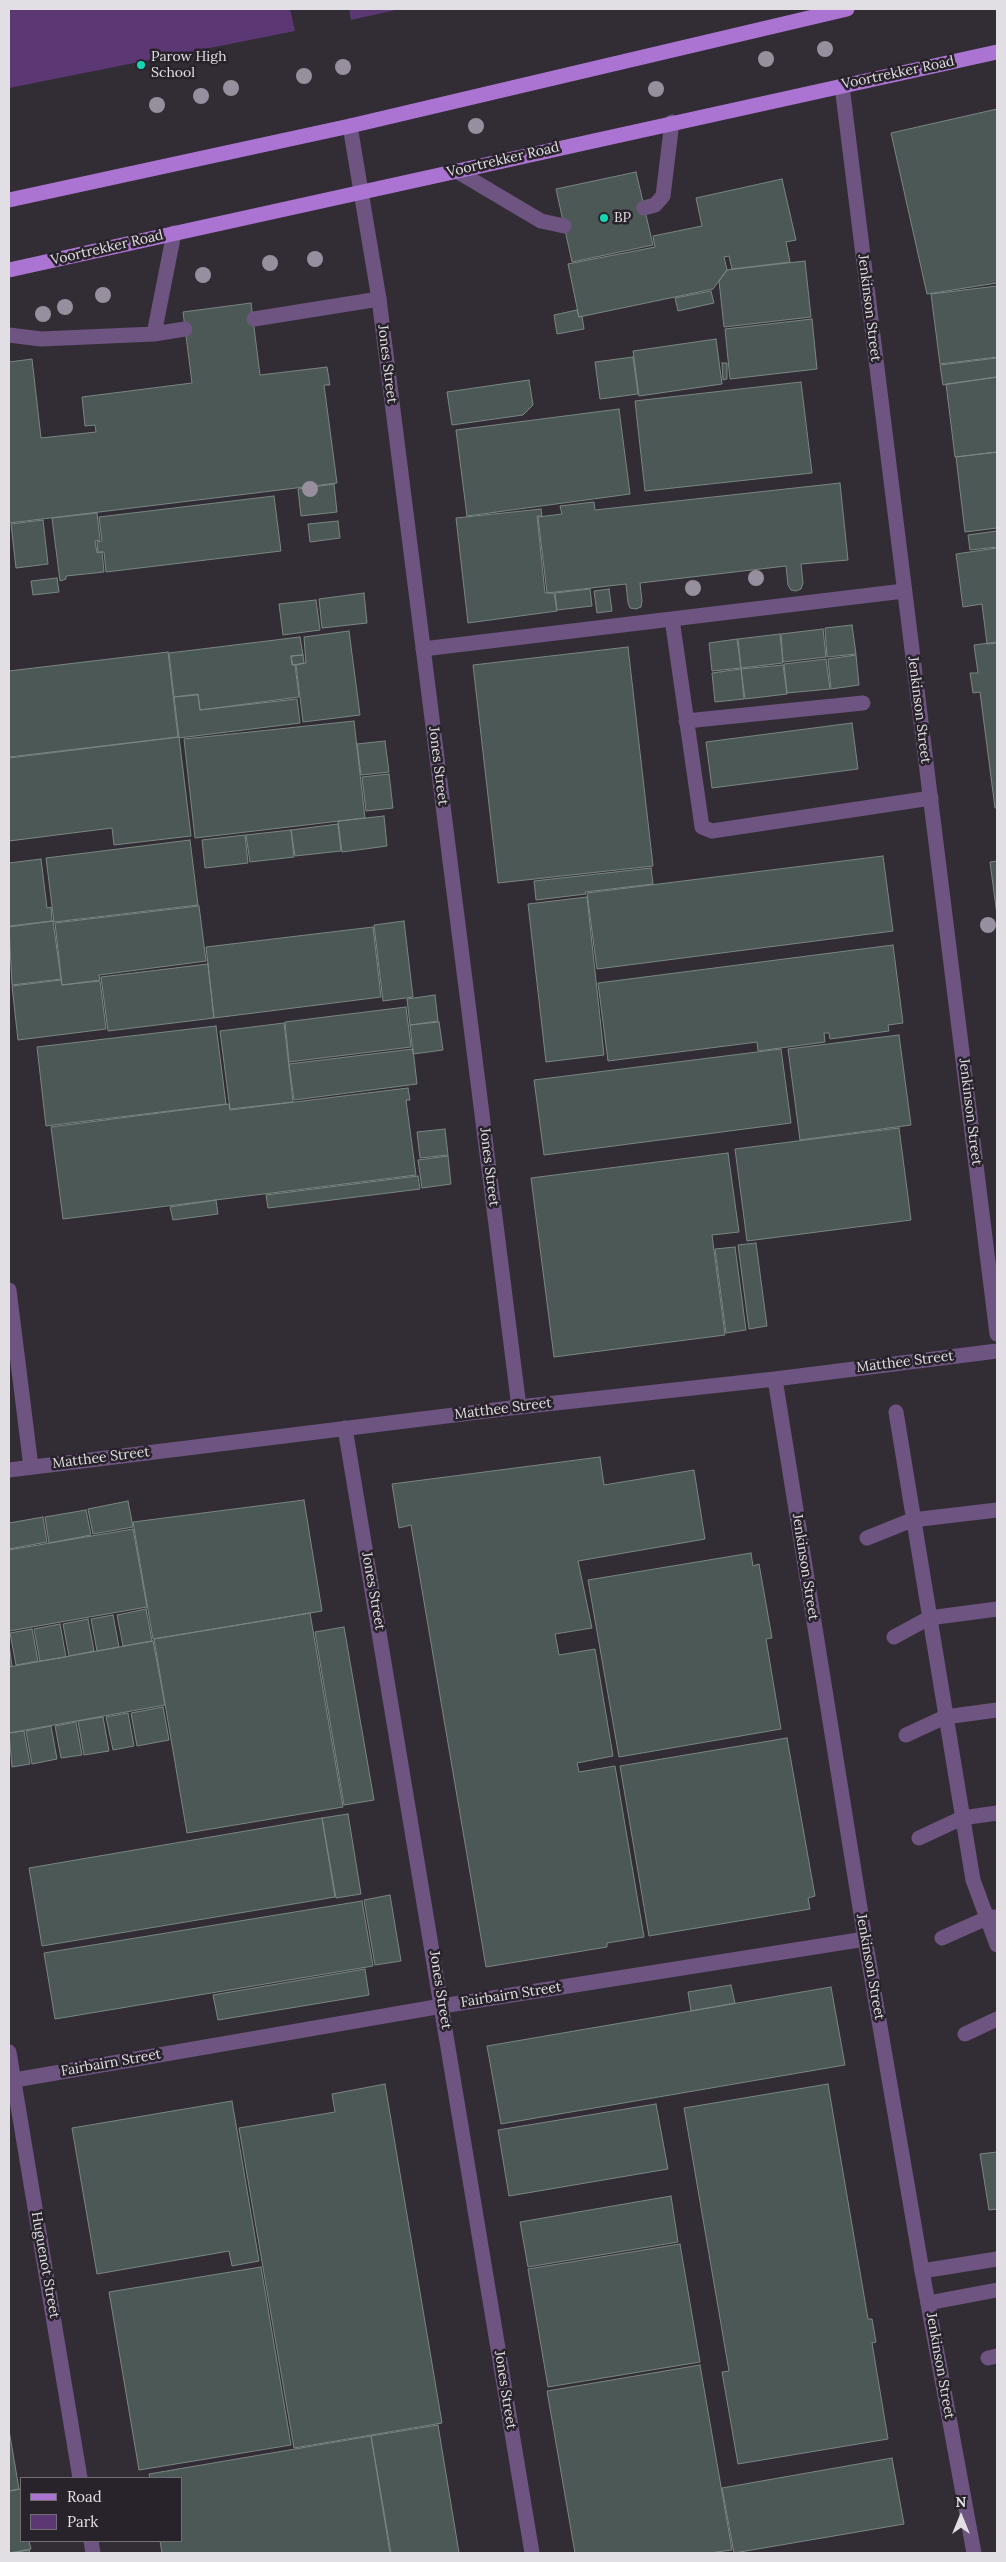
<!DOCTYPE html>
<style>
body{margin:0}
#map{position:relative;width:1006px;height:2562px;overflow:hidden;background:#322d35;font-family:Lora,serif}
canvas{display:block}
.frame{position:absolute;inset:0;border:10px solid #e2dfe4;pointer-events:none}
.legend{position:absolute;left:20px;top:2477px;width:162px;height:65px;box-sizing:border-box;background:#28232b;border:1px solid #726e75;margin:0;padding:6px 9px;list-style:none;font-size:15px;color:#e2dfe4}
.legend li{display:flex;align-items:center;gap:10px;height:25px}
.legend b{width:25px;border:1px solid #726e75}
.north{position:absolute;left:936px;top:2492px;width:50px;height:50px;-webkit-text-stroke:4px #28232b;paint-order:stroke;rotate:0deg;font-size:14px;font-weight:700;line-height:20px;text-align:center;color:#e2dfe4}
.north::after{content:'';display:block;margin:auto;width:18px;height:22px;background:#e2dfe4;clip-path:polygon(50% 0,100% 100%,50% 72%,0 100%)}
</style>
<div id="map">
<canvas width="1006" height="2562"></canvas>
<div class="frame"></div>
<ul class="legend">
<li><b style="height:6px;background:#ac74d2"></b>Road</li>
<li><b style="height:14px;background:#5b3773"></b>Park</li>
</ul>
<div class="north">N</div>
</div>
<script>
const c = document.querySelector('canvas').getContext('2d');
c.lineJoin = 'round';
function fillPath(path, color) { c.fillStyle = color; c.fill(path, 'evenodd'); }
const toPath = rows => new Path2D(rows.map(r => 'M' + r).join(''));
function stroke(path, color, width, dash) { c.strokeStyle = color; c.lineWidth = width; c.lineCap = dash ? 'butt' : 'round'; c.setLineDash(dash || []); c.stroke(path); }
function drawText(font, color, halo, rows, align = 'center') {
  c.font = font + ' Lora,serif'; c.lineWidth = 5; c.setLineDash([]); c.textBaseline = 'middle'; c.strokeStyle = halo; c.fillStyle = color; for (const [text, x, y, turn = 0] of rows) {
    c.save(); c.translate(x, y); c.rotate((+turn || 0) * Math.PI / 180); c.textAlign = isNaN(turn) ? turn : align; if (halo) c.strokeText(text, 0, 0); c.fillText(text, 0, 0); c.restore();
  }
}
const green = toPath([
 [9,9,290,9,295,31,9,88],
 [349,9,400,9,351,20]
]);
const building = toPath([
 [997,109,997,283,927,294,891,133,997,109],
 [636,172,653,245,572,262,556,189,636,172],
 [782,179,796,240,786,242,790,262,732,269,729,256,724,257,727,270,713,289,579,317,568,264,655,247,653,236,702,226,696,198,782,179],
 [805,261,811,317,724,327,719,281,727,270,805,261],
 [997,286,997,357,940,364,931,294,997,286],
 [711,291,714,303,678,311,675,298,711,291],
 [251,303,260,375,327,367,330,385,324,385,337,483,9,523,9,362,32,359,41,438,96,432,95,425,85,426,82,397,192,383,183,312,251,303],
 [577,310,579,317,582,316,584,329,557,334,554,315,577,310],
 [812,319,817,369,730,379,725,329,812,319],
 [716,339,722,384,639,396,633,351,716,339],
 [633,357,638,394,600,399,595,362,633,357],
 [997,358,997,377,943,385,940,365,997,358],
 [722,363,727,363,727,379,723,380,722,363],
 [997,377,997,452,955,457,946,384,997,377],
 [529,380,533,405,523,415,452,425,447,392,529,380],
 [801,382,812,473,645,491,635,401,801,382],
 [619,409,630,494,467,516,456,430,619,409],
 [997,452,997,528,965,532,956,457,997,452],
 [840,483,848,560,801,564,803,583,801,589,796,591,791,590,788,585,786,566,640,583,642,601,641,607,636,609,630,608,628,603,626,584,547,593,538,517,562,514,560,506,594,502,595,510,840,483],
 [334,484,337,512,301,516,298,489,334,484],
 [274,496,281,551,106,572,104,552,98,552,97,542,102,541,99,517,274,496],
 [541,509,542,516,537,516,545,593,554,593,557,611,468,623,456,518,541,509],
 [97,513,100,540,95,541,97,553,102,552,104,572,66,576,66,579,60,581,52,518,97,513],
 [43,520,48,564,16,568,11,524,43,520],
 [338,521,340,538,310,542,308,524,338,521],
 [997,531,997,547,970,550,968,535,997,531],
 [997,548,997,643,987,644,982,604,963,607,956,554,997,548],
 [57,578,59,592,33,595,31,581,57,578],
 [590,589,592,606,557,610,555,593,590,589],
 [609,589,612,611,597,613,594,591,609,589],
 [364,593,367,623,322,628,319,599,364,593],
 [316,600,320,630,283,635,279,604,316,600],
 [852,625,856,654,827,657,825,628,852,625],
 [823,629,826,657,783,662,781,634,823,629],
 [349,631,360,715,303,722,296,665,306,663,304,637,349,631],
 [780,634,783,663,741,668,738,639,780,634],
 [300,637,303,655,291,656,292,665,295,665,299,697,200,710,198,694,174,697,169,653,300,637],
 [737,639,741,668,712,671,709,643,737,639],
 [997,642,997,808,995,808,980,692,973,693,970,673,978,673,974,645,997,642],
 [628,647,653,866,498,883,473,665,628,647],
 [168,652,178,737,9,757,9,671,168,652],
 [303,655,304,663,293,665,291,656,303,655],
 [856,655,859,685,831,689,828,659,856,655],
 [826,659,830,689,787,693,784,664,826,659],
 [783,665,787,694,745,699,741,669,783,665],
 [741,669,744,699,715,702,712,673,741,669],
 [198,695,200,710,297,699,300,723,179,738,174,697,198,695],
 [354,721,365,818,195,838,184,739,354,721],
 [852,723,858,769,712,788,706,742,852,723],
 [179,737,191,836,114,845,112,828,9,841,9,758,179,737],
 [385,741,389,772,361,775,357,744,385,741],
 [389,774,393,808,366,811,362,777,389,774],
 [384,816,387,846,342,852,338,821,384,816],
 [338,824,341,851,295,856,291,830,338,824],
 [291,830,294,857,250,862,246,835,291,830],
 [245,835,248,863,205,868,202,840,245,835],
 [190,840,198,905,54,922,46,858,190,840],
 [883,856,893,931,597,969,587,893,883,856],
 [41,859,47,908,51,907,52,921,9,926,9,863,41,859],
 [997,861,997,915,990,862,997,861],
 [651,868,653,884,585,892,586,894,536,900,534,881,651,868],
 [587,897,604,1055,546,1062,528,904,587,897],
 [199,906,206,961,99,975,100,980,62,985,55,923,199,906],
 [53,921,61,979,12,985,9,927,53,921],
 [404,921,413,997,383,1001,374,925,404,921],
 [373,927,381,997,214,1018,206,947,373,927],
 [893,945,903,1023,888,1025,889,1031,830,1039,829,1033,824,1033,825,1042,758,1051,757,1042,608,1061,598,983,893,945],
 [208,964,214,1018,108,1031,101,977,208,964],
 [61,980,62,985,100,981,106,1029,18,1040,12,986,61,980],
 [435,995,438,1021,410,1025,407,999,435,995],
 [406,1007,411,1047,289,1062,285,1022,406,1007],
 [439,1022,443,1050,413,1054,410,1025,439,1022],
 [284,1023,293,1102,230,1109,220,1031,284,1023],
 [216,1026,226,1104,46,1126,37,1047,216,1026],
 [899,1035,911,1125,800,1140,788,1049,899,1035],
 [413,1049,417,1084,294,1100,289,1064,413,1049],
 [781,1049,791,1123,544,1155,534,1080,781,1049],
 [408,1088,410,1100,406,1100,416,1175,63,1219,51,1127,229,1104,230,1110,408,1088],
 [899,1128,911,1220,747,1241,735,1149,899,1128],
 [445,1129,448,1155,420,1158,417,1132,445,1129],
 [728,1153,739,1232,712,1235,725,1335,554,1357,531,1178,728,1153],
 [448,1156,451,1184,422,1188,418,1160,448,1156],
 [418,1176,420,1189,268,1208,266,1195,418,1176],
 [216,1200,218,1214,173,1220,170,1207,216,1200],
 [756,1243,767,1326,749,1329,738,1245,756,1243],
 [735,1247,746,1330,726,1333,715,1249,735,1247],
 [600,1457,604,1485,694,1470,705,1539,578,1561,592,1628,555,1634,559,1655,595,1649,613,1756,577,1763,579,1772,615,1766,644,1937,607,1943,607,1947,486,1967,411,1525,399,1528,392,1484,600,1457],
 [304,1500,322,1611,153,1639,133,1522,304,1500],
 [128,1501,133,1527,93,1534,88,1509,128,1501],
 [86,1510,91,1535,49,1543,45,1517,86,1510],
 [43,1517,47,1542,9,1549,9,1523,43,1517],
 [133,1529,147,1607,9,1631,9,1550,133,1529],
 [751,1553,753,1566,759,1564,772,1638,766,1639,781,1729,619,1757,588,1580,751,1553],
 [146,1609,152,1641,123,1646,117,1615,146,1609],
 [310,1613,343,1807,187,1833,154,1639,310,1613],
 [113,1615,119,1647,97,1651,91,1619,113,1615],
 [88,1619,94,1651,69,1656,63,1624,88,1619],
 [60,1624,66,1657,40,1661,34,1629,60,1624],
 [344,1627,374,1800,344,1805,315,1632,344,1627],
 [32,1629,38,1661,16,1665,10,1633,32,1629],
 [153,1641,165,1705,9,1733,9,1667,153,1641],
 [9,1644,12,1666,9,1667,9,1644],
 [163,1707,169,1740,137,1746,131,1713,163,1707],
 [128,1713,134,1746,113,1750,106,1717,128,1713],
 [103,1717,109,1751,84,1755,78,1721,103,1717],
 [76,1722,82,1755,61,1758,55,1726,76,1722],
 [51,1726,57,1759,32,1764,26,1731,51,1726],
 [24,1731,30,1764,12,1767,9,1733,24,1731],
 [787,1738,815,1896,808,1898,810,1909,649,1936,620,1766,787,1738],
 [348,1814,361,1894,336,1898,322,1818,348,1814],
 [322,1818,335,1897,42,1946,29,1868,322,1818],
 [390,1895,401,1961,375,1965,364,1900,390,1895],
 [362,1901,373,1966,55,2019,44,1953,362,1901],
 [365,1969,369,1995,218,2020,213,1995,365,1969],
 [731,1985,735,2003,691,2011,688,1992,731,1985],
 [831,1987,845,2065,501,2124,487,2046,831,1987],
 [385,2084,442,2423,294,2448,239,2128,335,2112,332,2094,385,2084],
 [828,2084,868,2319,872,2319,876,2342,872,2343,888,2439,738,2464,722,2372,729,2371,684,2108,828,2084],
 [232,2101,259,2261,232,2266,229,2251,97,2274,72,2128,232,2101],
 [656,2104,668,2169,509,2196,498,2130,656,2104],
 [997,2152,997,2209,989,2210,980,2154,997,2152],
 [671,2196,678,2242,528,2267,520,2222,671,2196],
 [680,2244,700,2362,548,2387,528,2269,680,2244],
 [261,2267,291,2445,139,2470,109,2292,261,2267],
 [700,2365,732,2550,709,2553,575,2553,547,2391,700,2365],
 [438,2425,459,2553,391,2553,371,2436,438,2425],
 [9,2430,19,2489,9,2491,9,2430],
 [371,2436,390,2553,162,2553,160,2541,181,2541,181,2478,150,2478,149,2474,371,2436],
 [892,2458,904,2524,734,2553,722,2488,892,2458],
 [21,2489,21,2541,29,2541,31,2549,9,2553,9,2491,21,2489],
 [29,2550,30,2553,11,2553,29,2550]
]);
const lane = toPath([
 [455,170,541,221,564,226],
 [644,208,655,205,663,196,672,122],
 [254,319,379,299],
 [154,334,174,233],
 [9,335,41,339,154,334,185,329],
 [672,619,702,827,712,831,931,798],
 [423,649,904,591],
 [686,721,863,703],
 [896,1412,973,1880,997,1945],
 [867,1538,912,1520,997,1510],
 [894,1637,929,1618,997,1609],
 [906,1735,945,1717,997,1710],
 [919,1838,962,1818,997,1813],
 [942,1938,987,1918,996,1917],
 [965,2034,997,2019],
 [922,2271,997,2259],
 [928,2303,997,2290],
 [988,2358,997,2356]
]);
const street = toPath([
 [842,86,997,1334],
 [350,126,379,299,519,1407],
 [9,1290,31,1467],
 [775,1379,865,1939,922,2271,974,2553],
 [345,1428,532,2553],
 [9,1470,519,1407,775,1379,997,1351],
 [9,2052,80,2478],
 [9,2081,442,2006,865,1939],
 [91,2541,93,2553]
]);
const primary = toPath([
 [9,200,350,126,847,9],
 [9,270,997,52]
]);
const trees = [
 [825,49],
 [766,59],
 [343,67],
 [304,76],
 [231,88],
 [656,89],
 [201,96],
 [157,105],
 [476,126],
 [315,259],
 [270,263],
 [203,275],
 [103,295],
 [65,307],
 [43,314],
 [310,489],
 [756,578],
 [693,588],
 [988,925]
];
const markers = [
 [141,65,5,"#16d5b3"],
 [604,218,5,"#16d5b3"]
];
const poiNames = [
 ["Parow High",151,57],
 ["School",151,73],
 ["BP",614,218]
];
const streetNames = [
 ["Voortrekker Road",898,73,-12],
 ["Voortrekker Road",503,160,-13],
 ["Voortrekker Road",107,248,-13],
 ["Jenkinson Street",869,308,83],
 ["Jones Street",387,364,83],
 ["Jenkinson Street",919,710,83],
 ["Jones Street",438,766,83],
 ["Jenkinson Street",970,1112,83],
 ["Jones Street",489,1167,83],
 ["Matthee Street",905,1362,-7],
 ["Matthee Street",503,1409,-7],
 ["Matthee Street",101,1458,-7],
 ["Jenkinson Street",805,1567,81],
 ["Jones Street",373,1591,80],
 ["Jenkinson Street",870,1967,80],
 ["Jones Street",440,1990,81],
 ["Fairbairn Street",511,1995,-9],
 ["Fairbairn Street",111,2063,-10],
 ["Huguenot Street",45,2265,80],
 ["Jenkinson Street",940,2366,80],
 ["Jones Street",505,2390,81]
];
fillPath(green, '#5b3773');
fillPath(building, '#4c5855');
stroke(building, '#7a8682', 1);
stroke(lane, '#6e5481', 15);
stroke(street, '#6e5481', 15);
stroke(primary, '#ac74d2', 15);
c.fillStyle = '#978f9e';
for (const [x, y] of trees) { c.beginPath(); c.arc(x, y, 8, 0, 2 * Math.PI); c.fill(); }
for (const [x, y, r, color] of markers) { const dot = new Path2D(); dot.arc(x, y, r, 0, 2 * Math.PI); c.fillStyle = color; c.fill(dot); stroke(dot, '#28232b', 2); }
drawText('14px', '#e2dfe4', '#28232b', poiNames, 'left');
drawText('14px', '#e2dfe4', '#28232b', streetNames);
</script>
